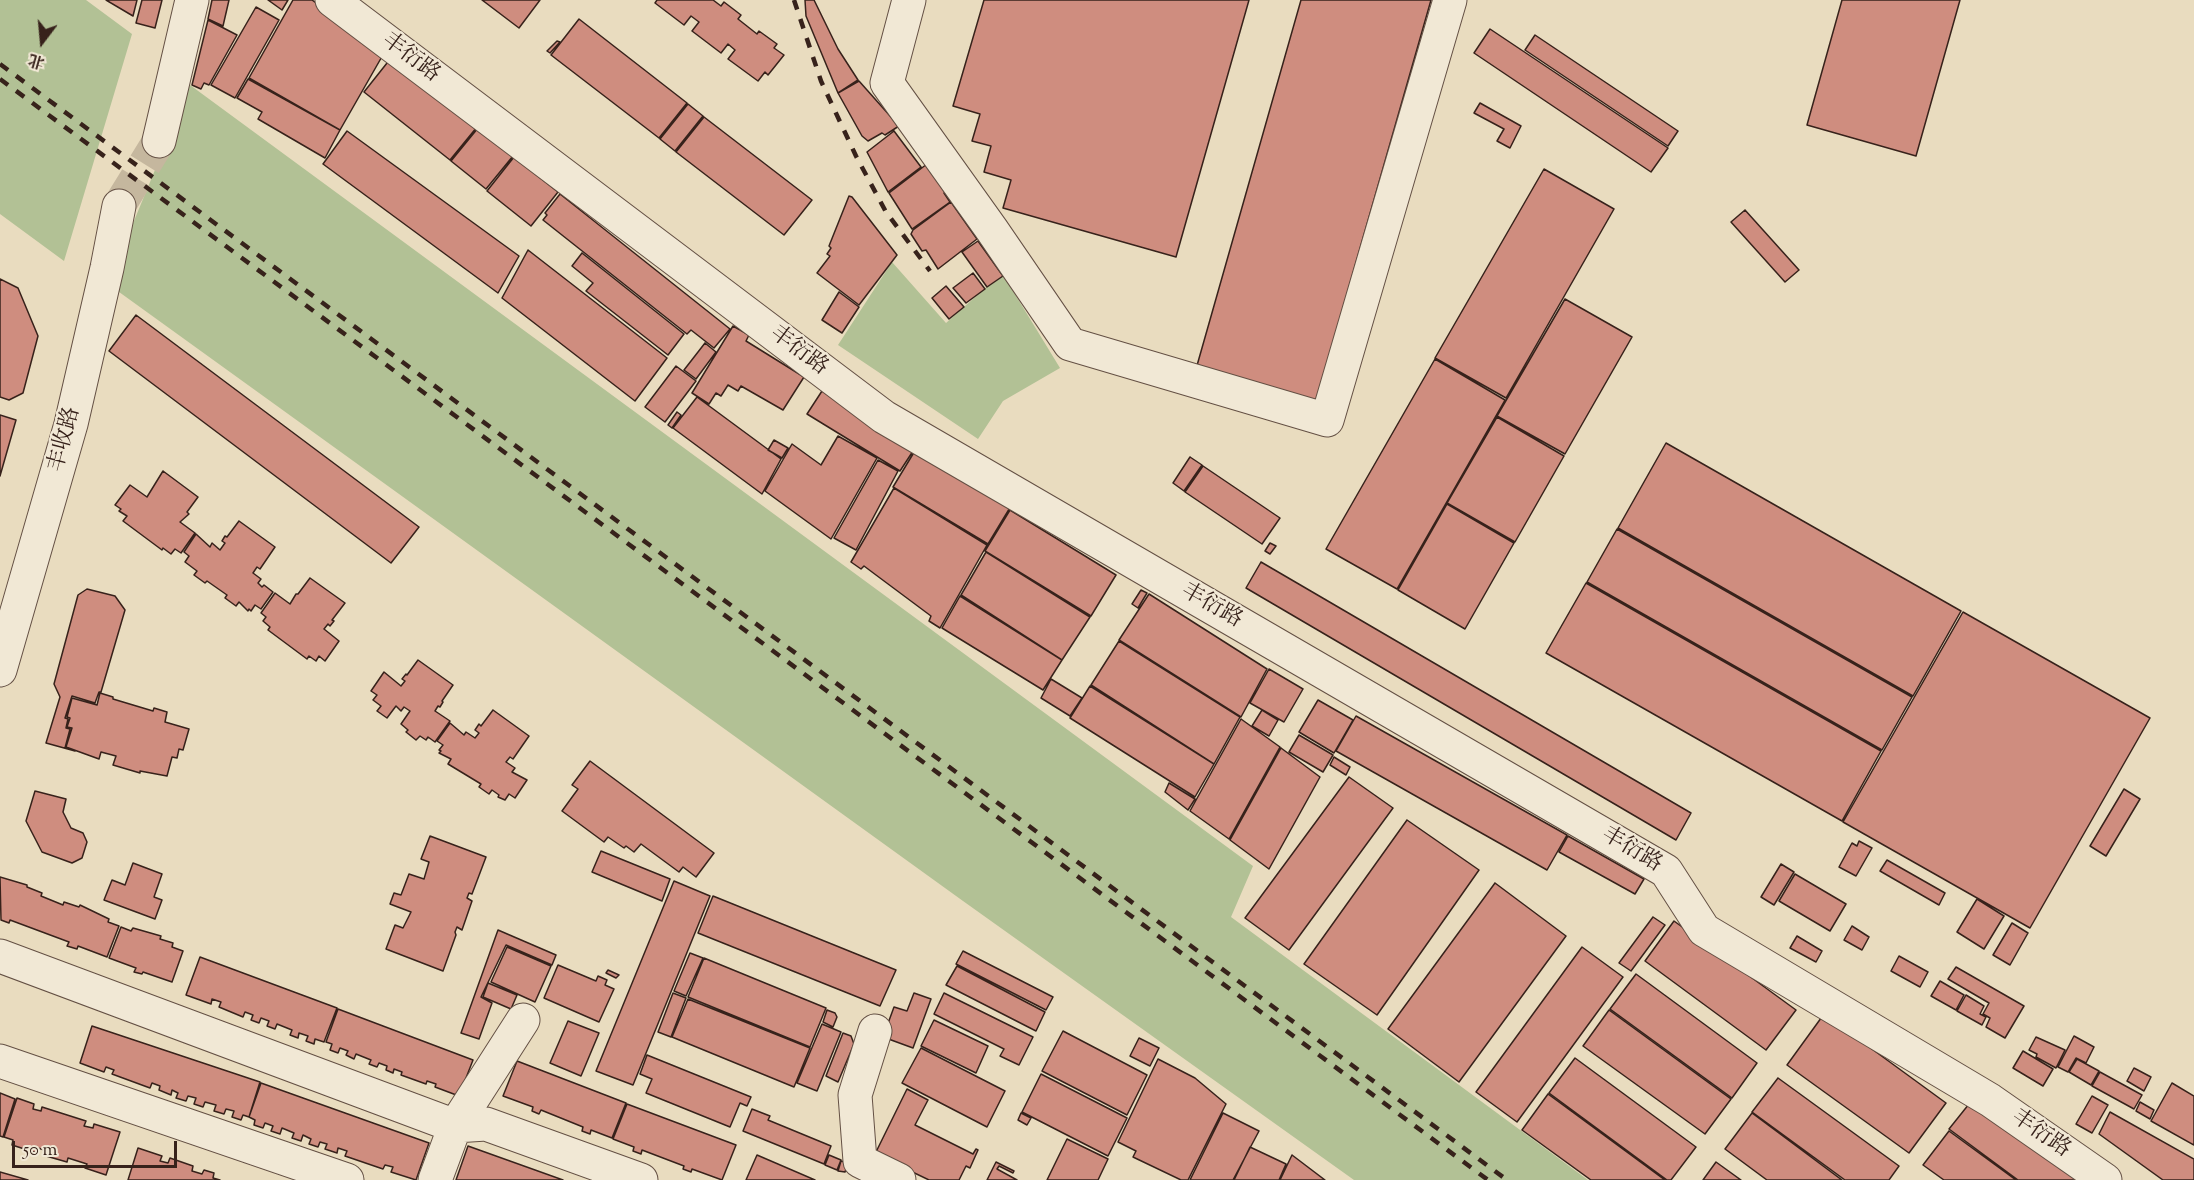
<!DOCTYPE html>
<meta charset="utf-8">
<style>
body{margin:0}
#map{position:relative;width:2194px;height:1180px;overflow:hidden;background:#e9dcbf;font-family:"Sorts Mill Goudy","Noto Serif SC",serif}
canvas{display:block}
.north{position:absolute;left:12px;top:12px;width:60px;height:60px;-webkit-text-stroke:4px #f1e8d5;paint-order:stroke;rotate:196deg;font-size:16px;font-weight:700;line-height:24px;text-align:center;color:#37221b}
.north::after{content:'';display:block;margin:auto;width:21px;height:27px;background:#37221b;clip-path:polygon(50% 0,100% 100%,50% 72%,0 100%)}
.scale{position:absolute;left:12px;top:1141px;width:165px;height:27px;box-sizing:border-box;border:3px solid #37221b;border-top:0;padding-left:8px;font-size:18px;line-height:21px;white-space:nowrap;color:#37221b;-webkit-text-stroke:4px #f1e8d5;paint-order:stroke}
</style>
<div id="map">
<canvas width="2194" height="1180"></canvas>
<div class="north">北</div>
<div class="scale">50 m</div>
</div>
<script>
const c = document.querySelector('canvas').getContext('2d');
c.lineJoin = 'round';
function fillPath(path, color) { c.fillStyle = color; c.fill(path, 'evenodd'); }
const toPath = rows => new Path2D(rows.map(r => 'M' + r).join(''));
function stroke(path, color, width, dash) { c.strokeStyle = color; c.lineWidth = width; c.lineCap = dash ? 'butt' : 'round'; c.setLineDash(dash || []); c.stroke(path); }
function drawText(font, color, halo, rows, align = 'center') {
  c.font = font + ' "Sorts Mill Goudy","Noto Serif SC",serif'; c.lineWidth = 4.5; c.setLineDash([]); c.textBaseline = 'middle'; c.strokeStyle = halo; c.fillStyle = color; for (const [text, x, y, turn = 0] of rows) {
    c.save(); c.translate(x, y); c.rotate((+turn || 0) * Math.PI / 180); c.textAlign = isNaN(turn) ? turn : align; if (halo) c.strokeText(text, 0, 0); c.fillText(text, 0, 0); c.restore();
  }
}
const green = toPath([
 [0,0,86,0,132,34,64,261,0,214],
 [190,85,1253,866,1231,917,1588,1180,1354,1180,963,901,108,284],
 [892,262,946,323,1002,273,1060,368,1003,401,978,439,838,345]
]);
const building = toPath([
 [106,0,137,0,133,16,106,0],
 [142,0,162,0,155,28,136,23,142,0],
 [212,0,229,0,223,26,208,19,212,0],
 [268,0,288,0,282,10,268,0],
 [293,0,312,0,384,53,340,130,249,78,293,0],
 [482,0,540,0,519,28,482,0],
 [657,0,713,0,721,6,724,2,741,15,738,19,757,34,759,31,777,44,774,48,784,55,768,75,765,72,758,81,728,59,735,50,728,44,721,53,692,31,699,22,691,16,684,25,655,3,657,0],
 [805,0,814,0,838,49,858,80,838,93,806,16,805,0],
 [984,0,1249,0,1176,257,1003,208,1011,180,984,172,991,146,972,141,980,114,953,106,984,0],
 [1301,0,1431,0,1316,403,1196,369,1301,0],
 [1842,0,1960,0,1916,156,1807,125,1842,0],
 [256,7,279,20,235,98,211,85,256,7],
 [579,19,687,103,659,138,551,55,579,19],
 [208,20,237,35,209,85,204,83,201,89,192,85,208,20],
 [1490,29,1668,148,1651,172,1474,53,1490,29],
 [1535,35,1678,131,1668,146,1525,50,1535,35],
 [557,41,560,42,550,53,547,51,557,41],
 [391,58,477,127,450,160,364,92,391,58],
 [248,79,340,130,325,158,258,119,262,112,237,98,248,79],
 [859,81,899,126,885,135,882,133,868,141,862,136,838,93,859,81],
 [1480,103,1521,126,1510,148,1497,141,1504,129,1474,113,1480,103],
 [688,104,703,116,675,151,660,139,688,104],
 [704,117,812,200,784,235,676,152,704,117],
 [478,128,513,156,486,189,451,161,478,128],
 [347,131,519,256,498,293,323,164,347,131],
 [894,131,921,167,888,192,867,152,894,131],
 [514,157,558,192,531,226,487,191,514,157],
 [927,164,947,190,944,193,950,202,912,229,889,193,927,164],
 [1544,169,1614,209,1506,398,1435,358,1544,169],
 [560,194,730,329,714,348,691,330,687,334,543,220,547,215,545,213,560,194],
 [849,196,852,197,897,255,859,305,817,273,830,256,827,254,831,248,829,246,849,196],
 [951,202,977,239,938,269,926,250,922,251,911,234,913,230,951,202],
 [1745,210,1799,270,1785,282,1731,222,1745,210],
 [978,241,1003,276,987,287,962,252,978,241],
 [528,250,667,358,635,401,502,298,528,250],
 [582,253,684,334,668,355,586,291,593,283,572,266,582,253],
 [973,273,985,289,966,303,953,288,973,273],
 [0,279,18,288,38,336,23,393,9,400,0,397,0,279],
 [946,286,964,307,949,319,932,298,946,286],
 [839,292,859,307,842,333,822,320,839,292],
 [1565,299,1632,337,1565,454,1497,416,1565,299],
 [136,315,419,527,391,563,109,351,136,315],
 [733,326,749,335,746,341,804,377,783,410,741,386,738,391,728,385,721,396,716,393,709,404,692,393,733,326],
 [705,343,716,352,696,379,684,370,705,343],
 [1435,359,1505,400,1397,589,1326,549,1435,359],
 [676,366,696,381,665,422,645,407,676,366],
 [822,391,915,448,900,471,807,414,822,391],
 [697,397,781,459,762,494,673,428,697,397],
 [677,412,681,415,672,428,668,425,677,412],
 [0,415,16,420,0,476,0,415],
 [1497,417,1564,456,1515,542,1447,503,1497,417],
 [838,436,877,458,831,539,765,491,792,444,821,465,838,436],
 [774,440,788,448,782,458,768,450,774,440],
 [1666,443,1961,611,1913,696,1618,528,1666,443],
 [916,449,1011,506,988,544,893,487,916,449],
 [1190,457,1202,465,1184,491,1173,483,1190,457],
 [878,460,898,471,856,550,834,538,878,460],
 [1203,466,1280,518,1262,544,1185,492,1203,466],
 [163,471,198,497,187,512,189,514,180,522,195,533,181,553,175,549,171,554,163,548,162,550,123,521,127,516,119,511,121,509,115,505,130,485,147,497,163,471],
 [894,488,987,545,940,628,929,621,931,616,876,575,864,566,861,569,851,562,894,488],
 [1447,504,1514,543,1465,629,1398,590,1447,504],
 [1010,510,1116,575,1091,616,985,551,1010,510],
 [239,521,275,547,260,569,257,567,253,573,261,579,258,583,262,587,264,585,273,592,261,609,255,605,251,611,249,609,248,611,239,602,236,606,225,598,227,595,207,581,205,583,194,575,197,571,185,562,189,556,184,552,196,534,210,547,212,543,220,550,225,543,222,541,225,536,227,537,239,521],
 [1617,529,1912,697,1882,750,1587,582,1617,529],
 [1270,543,1276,546,1270,554,1265,551,1270,543],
 [986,552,1090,617,1062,660,961,595,986,552],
 [1261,562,1691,813,1676,840,1246,588,1261,562],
 [310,578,345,603,332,620,334,621,330,626,328,624,324,629,339,641,325,661,319,656,316,661,309,656,307,659,268,630,270,627,263,621,266,617,261,613,275,593,290,604,296,594,298,594,310,578],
 [1586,583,1881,751,1842,821,1546,653,1586,583],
 [87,589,115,596,125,610,101,692,99,692,95,703,72,696,65,718,68,719,66,728,70,729,65,748,75,751,46,743,60,697,54,684,78,595,87,589],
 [1141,590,1147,593,1138,608,1132,604,1141,590],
 [1149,594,1267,669,1241,717,1119,640,1149,594],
 [960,596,1062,660,1043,690,942,628,960,596],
 [1963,612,2150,718,2030,928,1843,822,1963,612],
 [1119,641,1240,717,1214,764,1091,685,1119,641],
 [418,660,453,685,442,701,443,702,440,707,438,706,435,711,450,721,435,742,428,737,426,740,420,736,416,740,406,732,408,730,401,724,410,711,404,707,401,711,396,706,387,718,377,711,381,706,373,700,377,695,371,691,384,672,401,686,405,681,402,679,406,674,407,675,418,660],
 [1269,669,1303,689,1284,722,1250,703,1269,669],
 [1051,679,1082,698,1070,716,1041,698,1051,679],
 [1090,686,1214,764,1195,797,1070,718,1090,686],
 [100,693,113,697,113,699,153,711,154,708,167,712,165,722,189,729,183,750,179,749,177,758,172,757,167,776,140,771,140,773,113,765,116,756,101,752,99,759,66,747,72,728,67,727,70,718,67,717,72,698,97,705,100,693],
 [1318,700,1353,720,1334,753,1299,732,1318,700],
 [493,710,529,736,513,759,510,757,506,762,515,768,512,772,527,780,515,798,509,794,505,800,498,797,499,795,492,790,489,794,479,787,481,784,448,764,451,759,439,753,441,751,439,750,443,745,437,741,450,723,464,735,466,732,475,738,479,733,475,730,479,724,481,726,493,710],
 [1262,710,1278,720,1269,736,1252,726,1262,710],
 [1356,716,1567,835,1547,870,1336,751,1356,716],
 [1241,719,1280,747,1229,839,1190,811,1241,719],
 [1299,735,1333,755,1323,772,1289,752,1299,735],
 [1281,748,1320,777,1269,869,1230,840,1281,748],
 [1334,757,1350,767,1346,775,1330,765,1334,757],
 [590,761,714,853,696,877,683,867,679,872,641,844,634,852,626,846,624,848,608,837,604,842,562,811,578,789,572,785,590,761],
 [1349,777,1393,808,1289,950,1245,918,1349,777],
 [1169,783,1195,799,1188,810,1165,792,1169,783],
 [2124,789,2140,799,2106,856,2090,846,2124,789],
 [35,791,66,799,63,812,71,828,83,833,87,842,82,858,72,863,42,852,26,821,35,791],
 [1407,820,1479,870,1377,1015,1304,964,1407,820],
 [430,836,486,857,472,894,469,893,467,898,472,901,462,930,457,927,455,932,456,935,443,971,386,949,395,925,403,928,411,912,390,904,394,893,401,895,409,874,424,879,429,862,421,859,430,836],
 [1568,836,1644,879,1635,894,1559,852,1568,836],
 [1859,841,1872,848,1856,876,1839,867,1852,843,1857,846,1859,841],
 [601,851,670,879,662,901,592,872,601,851],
 [1887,860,1945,893,1939,905,1880,871,1887,860],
 [133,863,162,874,154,897,162,900,155,919,104,900,112,880,125,885,133,863],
 [1781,864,1794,872,1774,905,1761,897,1781,864],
 [1795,874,1846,904,1830,931,1779,901,1795,874],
 [0,877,27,885,27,887,42,893,41,896,63,905,64,902,79,907,80,905,109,919,108,922,119,926,107,957,78,946,77,949,67,946,69,942,10,920,9,923,1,920,0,877],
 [674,881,710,896,633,1085,596,1071,674,881],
 [1495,883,1566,936,1459,1082,1388,1029,1495,883],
 [713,896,896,970,880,1006,698,933,713,896],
 [1977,899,2004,916,1984,949,1957,932,1977,899],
 [1653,917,1665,925,1631,971,1619,963,1653,917],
 [1674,921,1796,1010,1766,1050,1645,961,1674,921],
 [2012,923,2028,933,2010,965,1993,955,2012,923],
 [1852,926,1869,937,1862,950,1844,940,1852,926],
 [121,927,131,931,133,928,161,936,160,939,173,943,172,947,183,951,172,982,143,972,142,974,134,972,136,968,109,958,121,927],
 [498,930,556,955,552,965,506,945,481,997,492,1003,479,1039,461,1033,498,930],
 [1797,936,1822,951,1816,962,1790,948,1797,936],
 [507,947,551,966,535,1002,491,982,507,947],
 [1582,947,1623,977,1517,1122,1476,1092,1582,947],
 [963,951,1053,997,1046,1010,956,964,963,951],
 [690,953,703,958,686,996,674,991,690,953],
 [1899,956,1928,972,1920,987,1891,971,1899,956],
 [200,957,337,1008,324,1042,315,1039,314,1044,306,1041,308,1036,299,1033,298,1038,290,1035,292,1030,277,1024,275,1029,267,1026,269,1021,261,1018,259,1023,251,1020,253,1015,245,1012,243,1017,219,1007,221,1002,212,999,211,1004,186,995,200,957],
 [704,958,826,1008,810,1047,688,997,704,958],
 [558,965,596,981,598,976,607,980,605,985,614,989,599,1022,544,998,558,965],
 [957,966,1045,1012,1036,1031,946,985,957,966],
 [1956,967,2024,1006,2005,1038,1986,1027,1990,1018,1983,1014,1989,1003,1948,979,1956,967],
 [608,970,619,975,616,978,606,973,608,970],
 [1636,974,1757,1063,1732,1098,1610,1009,1636,974],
 [1940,981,1964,995,1956,1010,1931,996,1940,981],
 [488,983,517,995,511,1009,483,997,488,983],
 [673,993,686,998,671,1037,658,1032,673,993],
 [914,993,931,999,913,1048,883,1037,894,1007,907,1011,914,993],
 [944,993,1033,1037,1019,1065,1000,1056,1004,1049,934,1014,944,993],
 [1966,995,1984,1006,1980,1014,1986,1017,1982,1025,1957,1011,1966,995],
 [688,999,810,1048,794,1087,672,1037,688,999],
 [338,1009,473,1060,459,1096,435,1087,436,1084,427,1081,426,1084,401,1075,402,1072,394,1069,393,1073,386,1070,387,1066,379,1063,377,1067,369,1064,371,1060,356,1054,354,1059,346,1055,348,1051,340,1048,338,1053,330,1050,332,1044,326,1042,338,1009],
 [827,1010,835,1013,837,1017,833,1027,823,1022,827,1010],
 [1609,1010,1731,1099,1705,1134,1583,1046,1609,1010],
 [1824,1014,1946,1103,1909,1153,1787,1065,1824,1014],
 [934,1020,988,1046,976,1073,921,1046,934,1020],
 [568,1021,599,1033,581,1076,550,1063,568,1021],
 [822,1024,841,1032,817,1091,797,1083,822,1024],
 [92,1026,260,1082,249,1117,243,1115,241,1120,232,1117,234,1111,226,1109,224,1114,214,1111,216,1105,205,1102,203,1107,194,1104,196,1098,188,1096,186,1101,176,1098,178,1093,172,1090,171,1095,159,1090,160,1086,152,1083,150,1088,112,1074,114,1070,106,1067,104,1072,80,1063,92,1026],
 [1063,1031,1147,1075,1127,1115,1042,1071,1063,1031],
 [843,1033,851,1036,854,1044,838,1082,826,1076,843,1033],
 [2074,1036,2094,1047,2086,1063,2076,1058,2068,1072,2058,1067,2074,1036],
 [2036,1037,2065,1050,2056,1068,2036,1057,2037,1054,2029,1050,2036,1037],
 [1139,1038,1159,1048,1150,1066,1130,1056,1139,1038],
 [921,1048,1005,1091,987,1127,902,1083,921,1048],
 [2023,1051,2053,1069,2043,1086,2013,1068,2023,1051],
 [647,1055,751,1097,747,1106,740,1103,730,1127,646,1093,652,1079,640,1074,647,1055],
 [1575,1058,1696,1147,1671,1180,1667,1180,1549,1093,1575,1058],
 [1158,1059,1195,1078,1226,1104,1188,1180,1181,1180,1133,1157,1136,1151,1118,1142,1158,1059],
 [2077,1059,2099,1071,2091,1085,2069,1072,2077,1059],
 [517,1061,626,1103,612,1138,591,1130,590,1134,582,1131,583,1127,541,1110,539,1114,532,1111,533,1107,503,1096,517,1061],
 [2134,1068,2151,1077,2144,1091,2127,1081,2134,1068],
 [2100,1072,2142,1095,2134,1109,2092,1086,2100,1072],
 [1041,1074,1127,1118,1108,1156,1022,1112,1041,1074],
 [1778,1078,1899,1166,1889,1180,1845,1180,1752,1112,1778,1078],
 [261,1083,429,1143,416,1180,391,1172,393,1167,385,1165,383,1169,345,1156,347,1151,338,1148,337,1153,325,1149,327,1144,320,1142,318,1147,309,1144,311,1139,303,1135,301,1141,292,1138,294,1133,282,1128,280,1134,271,1131,273,1126,265,1123,263,1128,254,1125,255,1120,249,1117,261,1083],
 [2172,1083,2194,1096,2194,1145,2151,1121,2172,1083],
 [907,1089,928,1100,915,1125,973,1154,976,1149,978,1150,970,1168,966,1166,959,1180,929,1180,875,1154,907,1089],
 [0,1093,15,1099,3,1137,0,1136,0,1093],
 [1548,1094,1665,1180,1591,1180,1522,1130,1548,1094],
 [2092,1096,2108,1105,2092,1133,2076,1124,2092,1096],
 [17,1098,34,1104,33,1109,41,1111,42,1107,86,1121,84,1126,93,1128,94,1124,120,1132,106,1175,85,1168,87,1164,68,1158,67,1162,46,1156,47,1151,38,1148,37,1153,12,1145,13,1140,4,1137,17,1098],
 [1973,1099,2092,1180,2018,1180,1949,1129,1973,1099],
 [2140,1102,2154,1110,2150,1119,2136,1111,2140,1102],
 [627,1104,736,1145,722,1180,692,1169,691,1172,683,1169,684,1166,642,1150,641,1154,633,1151,634,1147,613,1139,627,1104],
 [752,1109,770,1116,768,1120,831,1146,824,1164,743,1131,752,1109],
 [2110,1112,2194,1159,2194,1180,2163,1180,2099,1134,2110,1112],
 [1021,1113,1031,1118,1027,1125,1018,1120,1021,1113],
 [1223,1113,1259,1131,1233,1180,1190,1180,1223,1113],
 [1752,1113,1842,1180,1767,1180,1725,1149,1752,1113],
 [1949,1131,2016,1180,1944,1180,1923,1165,1949,1131],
 [1067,1139,1108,1159,1098,1180,1047,1180,1067,1139],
 [468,1146,563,1180,456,1180,468,1146],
 [1250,1147,1286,1164,1279,1180,1234,1180,1250,1147],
 [138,1148,162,1156,160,1161,168,1163,170,1158,193,1166,192,1171,202,1174,204,1170,214,1173,213,1178,220,1180,128,1180,138,1148],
 [757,1155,815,1180,746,1180,757,1155],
 [829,1155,841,1160,837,1170,825,1165,829,1155],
 [1292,1155,1325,1180,1280,1180,1292,1155],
 [841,1161,848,1163,845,1172,838,1171,841,1161],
 [996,1162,1014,1171,1013,1173,999,1166,997,1169,1017,1180,987,1180,996,1162],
 [1716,1162,1741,1180,1703,1180,1716,1162],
 [0,1172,28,1180,0,1180,0,1172]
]);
const minorTunnel = toPath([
 [119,206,159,141]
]);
const minor = toPath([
 [332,0,884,417,1666,871,1704,930,1990,1100,2105,1180],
 [909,0,887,83,992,230,1070,344,1327,420,1450,0],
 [159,141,192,0],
 [0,670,71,424,107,268,119,206],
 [0,956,455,1126,486,1124,641,1180],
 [875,1031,855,1095,860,1161,899,1180],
 [0,1061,347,1180],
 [435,1180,455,1126,523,1020]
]);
const rail = toPath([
 [794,0,821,81,856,156,886,212,930,271],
 [0,64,1507,1180],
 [0,79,1488,1180]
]);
const streetNames = [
 ["丰衍路",410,59,37],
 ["丰衍路",798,352,37],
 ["丰收路",66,440,-75],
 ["丰衍路",1211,607,30],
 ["丰衍路",1631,851,31],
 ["丰衍路",2040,1135,35]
];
fillPath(green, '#b2c195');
fillPath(building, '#cf8d7f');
stroke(building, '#37221b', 1.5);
stroke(minorTunnel, '#c5b79e', 33, [33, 16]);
stroke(minor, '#645044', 35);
stroke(minor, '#f1e8d5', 33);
stroke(rail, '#37221b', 4.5, [10, 10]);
drawText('22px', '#37221b', '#f1e8d5', streetNames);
</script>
